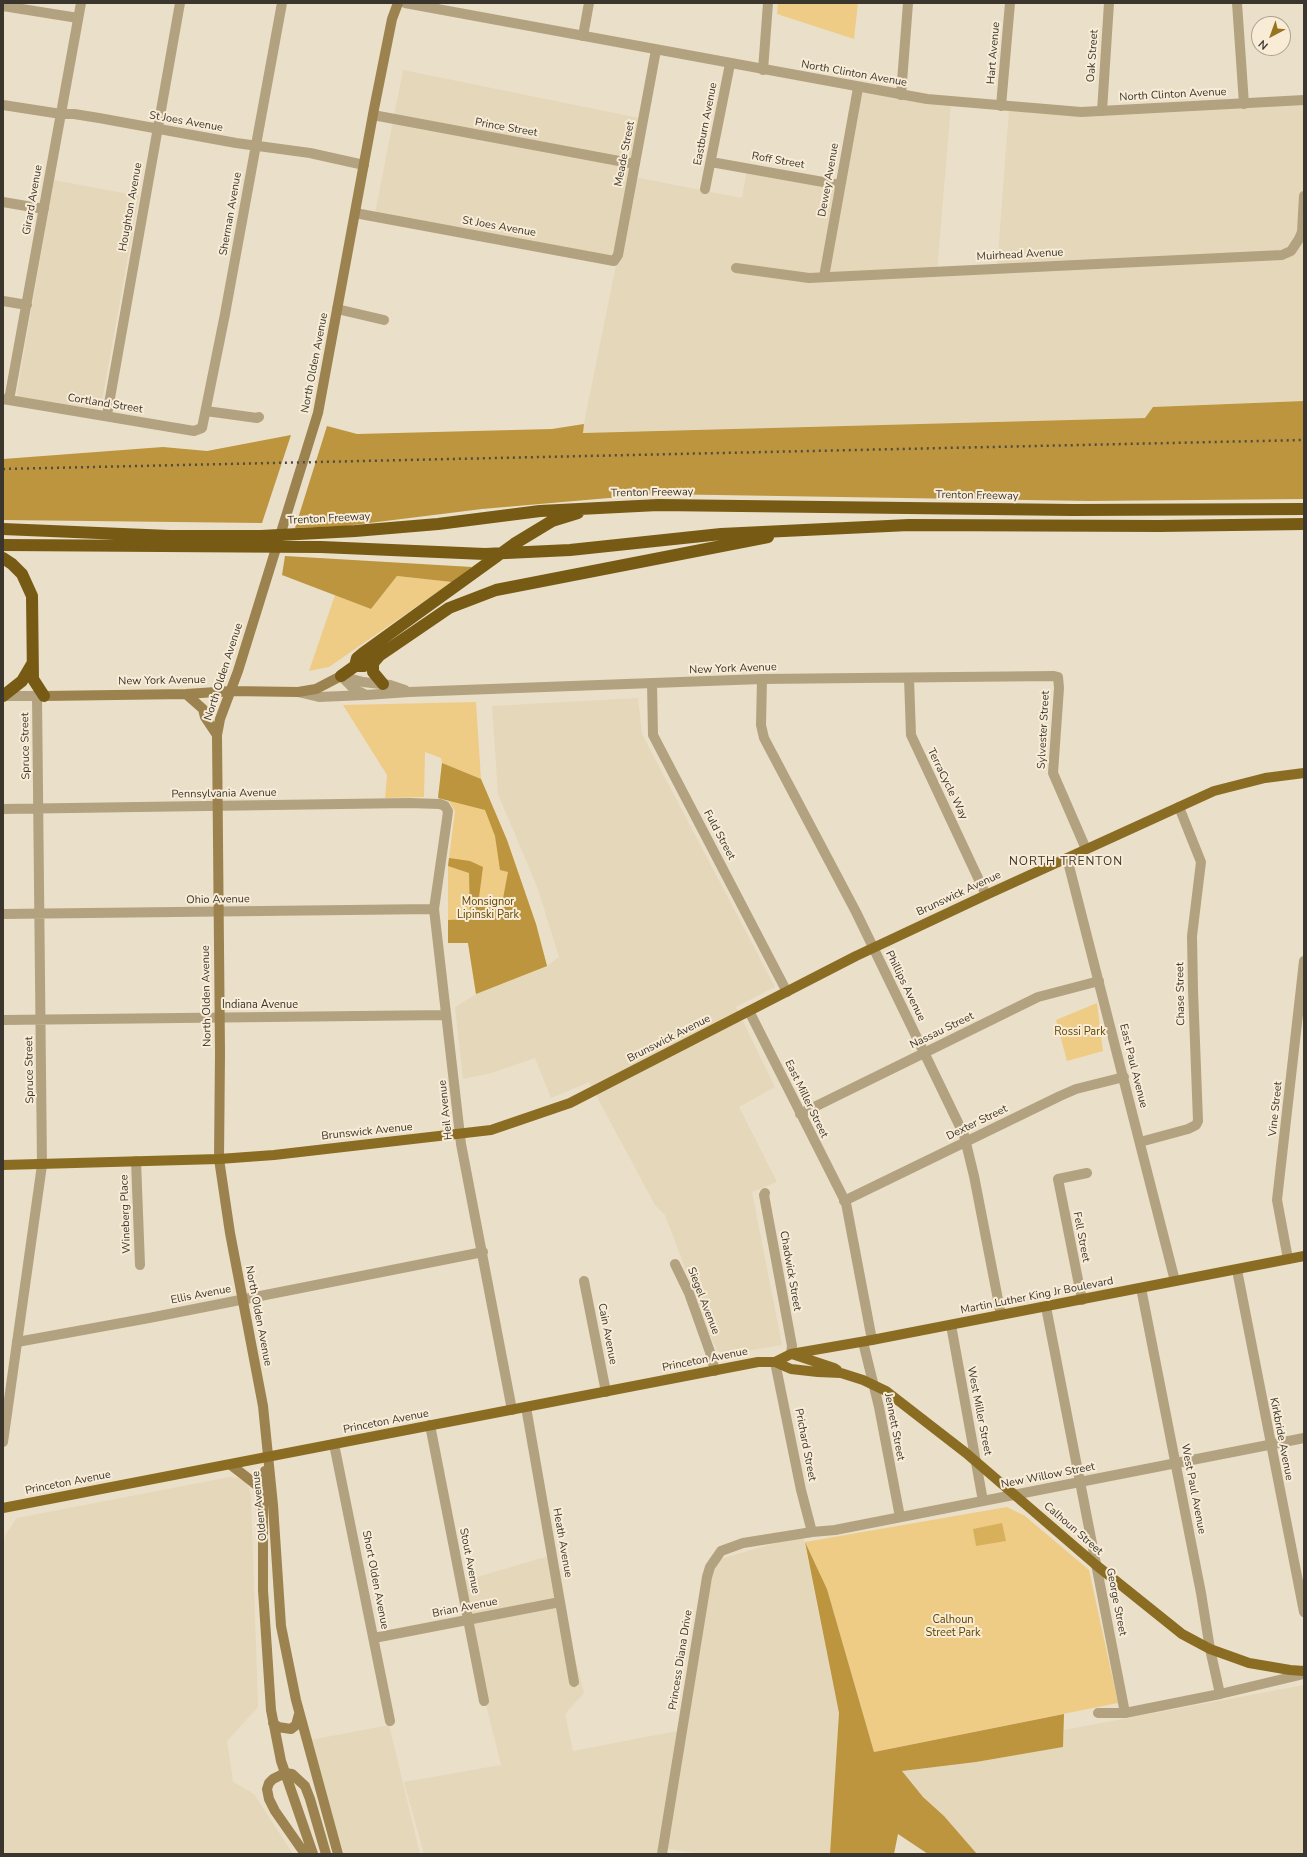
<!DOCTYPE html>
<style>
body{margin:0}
#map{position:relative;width:1307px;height:1857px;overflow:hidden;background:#eadfc9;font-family:"Nunito Sans",sans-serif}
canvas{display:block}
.frame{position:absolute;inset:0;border:4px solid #3b362d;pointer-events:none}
.north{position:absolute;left:1251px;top:16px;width:40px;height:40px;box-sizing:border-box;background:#f8ecd6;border:1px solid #aca392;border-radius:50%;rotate:221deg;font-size:11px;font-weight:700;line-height:16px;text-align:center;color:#3b362d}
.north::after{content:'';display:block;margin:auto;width:14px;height:18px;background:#97741d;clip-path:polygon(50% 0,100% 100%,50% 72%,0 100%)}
</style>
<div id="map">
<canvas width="1307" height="1857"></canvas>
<div class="frame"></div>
<div class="north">N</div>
</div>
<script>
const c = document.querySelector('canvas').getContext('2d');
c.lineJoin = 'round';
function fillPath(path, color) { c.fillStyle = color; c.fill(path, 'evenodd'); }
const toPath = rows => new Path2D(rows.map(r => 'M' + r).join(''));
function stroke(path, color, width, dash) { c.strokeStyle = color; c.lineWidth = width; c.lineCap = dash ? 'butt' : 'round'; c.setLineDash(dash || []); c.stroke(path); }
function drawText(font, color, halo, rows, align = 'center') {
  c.font = font + ' "Nunito Sans",sans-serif'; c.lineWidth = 4; c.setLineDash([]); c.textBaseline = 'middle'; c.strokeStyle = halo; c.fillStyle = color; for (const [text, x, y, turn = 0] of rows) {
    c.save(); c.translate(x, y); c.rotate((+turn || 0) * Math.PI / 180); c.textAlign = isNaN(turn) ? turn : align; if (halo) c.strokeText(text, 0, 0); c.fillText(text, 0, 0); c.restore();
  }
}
const built = toPath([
 [403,70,644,119,634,177,742,198,747,170,842,185,858,89,951,104,937,272,997,267,1009,110,1304,99,1304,401,1153,407,1145,418,582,433,616,265,374,219],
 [54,180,139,196,101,406,97,409,19,397,17,392],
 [638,698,642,734,775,987,736,1007,775,1087,739,1107,777,1182,752,1192,782,1345,720,1355,713,1342,665,1215,655,1205,589,1082,551,1098,535,1058,491,1073,463,1079,455,1007,476,994,547,966,559,957,538,889,498,794,492,706],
 [230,1477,238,1478,245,1482,249,1488,251,1498,258,1707,227,1741,233,1782,254,1794,293,1854,3,1854,3,1547,5,1535,17,1518],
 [803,1535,839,1713,830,1854,703,1854,662,1848,661,1854,424,1854,404,1782,501,1765,456,1583,549,1556,584,1693,565,1714,573,1751,677,1731,710,1562],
 [1304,1685,1304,1854,977,1854,944,1816,923,1797,902,1771,976,1762,1063,1747,1064,1730],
 [389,1725,420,1854,344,1854,311,1740]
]);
const green = toPath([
 [778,3,858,3,854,39,777,14],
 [397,576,452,582,329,667,309,671,335,595,371,609],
 [476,702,481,779,507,840,536,924,547,966,476,994,468,943,448,943,448,866,455,811,448,800,438,798,442,763,441,758,425,752,424,797,385,798,387,775,343,705],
 [1097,1003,1103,1051,1067,1061,1056,1020],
 [1007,1507,1025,1516,1089,1570,1118,1703,874,1752,827,1589,805,1542]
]);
const forest = toPath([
 [1304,401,1304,499,1090,501,655,494,482,509,345,526,295,528,327,426,357,434,552,429,584,424,583,433,1145,418,1153,407],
 [291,435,262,523,3,520,3,459,163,447,207,451],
 [285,556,472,567,452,582,397,576,371,609,282,575],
 [442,763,481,779,507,840,536,924,547,966,476,994,468,943,448,943,448,920,470,919,469,873,448,866,449,858,470,861,483,867,478,905,501,909,508,872,500,870,495,836,485,810,438,798],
 [805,1542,827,1589,874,1752,1064,1714,1063,1747,976,1762,902,1771,923,1797,944,1816,977,1854,928,1854,898,1834,894,1854,830,1854,839,1713]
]);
const water = toPath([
 [1002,1523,1006,1541,976,1546,973,1529]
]);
const minor = toPath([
 [1237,3,1244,104],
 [3,6,78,18],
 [583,36,589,3],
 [763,70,768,3],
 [901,95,908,3],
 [3,105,61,114,74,114,99,118,236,143,310,153,364,165],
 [1001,106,1010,3],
 [1102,111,1109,3],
 [373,115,635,164],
 [711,162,840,185],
 [705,189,730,64],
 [3,202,44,209],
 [355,213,614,261,618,255,656,50],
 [736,268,809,278,1282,255,1291,251,1299,239,1302,232,1304,196],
 [824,277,858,88],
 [3,301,27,305],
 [337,309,384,320],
 [3,399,194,431,202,428,225,314,282,3],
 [9,400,81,3],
 [206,411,257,418,259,417],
 [107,415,180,3],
 [341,676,354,689,366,695,409,692,762,679,1054,676,1058,677,1059,688,1053,773,1086,849],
 [341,676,363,682,390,685,405,690],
 [909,678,911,735,986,895],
 [762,679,761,725,764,738,856,912,964,1135,974,1176,1001,1315],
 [652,683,653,735,787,992],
 [298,692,319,697,365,695],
 [37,696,42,1165],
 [3,809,409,803,440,804,445,806,448,811,447,819,434,909,461,1144,512,1410],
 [1067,858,1175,1281],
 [3,914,434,909],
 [749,1011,846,1203,872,1340],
 [3,1020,446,1015],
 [800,1114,1038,997,1099,981],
 [1140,1142,1188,1129,1196,1125,1198,1121,1193,990,1192,936,1201,862,1179,807],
 [136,1161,140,1265],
 [765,1193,764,1195,792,1346,791,1354],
 [844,1201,1060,1096,1076,1089,1124,1077],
 [1288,1259,1277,1200,1304,961],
 [675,1264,689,1293,710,1352,715,1371],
 [1237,1270,1304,1612],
 [584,1281,606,1392],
 [1141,1288,1201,1593,1210,1649,1220,1694],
 [1082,1300,1058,1179,1087,1173],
 [1046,1307,1125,1713],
 [951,1325,983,1501],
 [17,1342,149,1318,483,1252],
 [863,1342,879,1407,900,1517],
 [775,1362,801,1490,812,1532],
 [526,1407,574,1682],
 [430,1425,484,1701],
 [334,1444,390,1721],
 [374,1638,560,1602],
 [1098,1713,1125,1713,1220,1694,1304,1674],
 [662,1854,707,1577,710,1567,721,1551,743,1543,812,1532,835,1530,1304,1438]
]);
const tertiary = toPath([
 [405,3,927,99,1081,112,1304,100],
 [3,696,44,696],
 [3,1442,42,1165]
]);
const secondary = toPath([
 [186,694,203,709,205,717,217,735],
 [44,696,186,694,231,691,298,692,316,689,341,676],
 [231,1465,263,1490],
 [265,1471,263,1490,263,1590,271,1710,281,1761,313,1854],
 [273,1723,278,1727,291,1729,296,1725,299,1714],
 [305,1854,275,1811,269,1799,267,1789,269,1783,273,1779,285,1773,292,1774,305,1786,310,1799,326,1854],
 [338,1854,296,1700,281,1626,273,1505,263,1406,230,1233,219,1159,220,1053,217,735,220,719,238,671,318,413,374,109,392,19,398,3]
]);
const primary = toPath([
 [3,1165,219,1159,274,1155,491,1130,570,1103,856,956,986,895,1214,791,1265,778,1304,773],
 [792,1354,834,1368,837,1370],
 [775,1362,791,1354,872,1340,1304,1256],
 [3,1508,758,1362,775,1362,791,1369,818,1372,841,1373,863,1380,886,1391,966,1453,1096,1565,1182,1634,1210,1649,1249,1663,1290,1670,1304,1671]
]);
const motorway = toPath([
 [3,529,170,536,261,536,355,531,438,524,540,511,658,505,1073,510,1304,509],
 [3,545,321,547,485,554,570,550,721,534,909,525,1160,526,1304,524],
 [3,558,12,564,22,574,32,596,33,679,44,696],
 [379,656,373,663,373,672,383,684],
 [355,666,357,658,363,653,514,544,552,521,578,513],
 [341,676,355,666,364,666,449,608,496,590,768,537],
 [3,696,22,681,32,664]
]);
const rail = toPath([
 [3,469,1304,440]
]);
const streetNames = [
 ["Hart Avenue",994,53,-85],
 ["Oak Street",1093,56,-86],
 ["North Clinton Avenue",854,74,10],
 ["North Clinton Avenue",1173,95,-3],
 ["St Joes Avenue",186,122,10],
 ["Eastburn Avenue",706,124,-79],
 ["Prince Street",506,128,10],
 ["Meade Street",625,154,-79],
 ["Roff Street",778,161,10],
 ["Dewey Avenue",829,180,-80],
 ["Girard Avenue",33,200,-80],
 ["Houghton Avenue",131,207,-80],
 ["Sherman Avenue",231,214,-80],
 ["St Joes Avenue",499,227,10],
 ["Muirhead Avenue",1020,255,-3],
 ["North Olden Avenue",315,363,-79],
 ["Cortland Street",105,404,9],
 ["Trenton Freeway",652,493,-1],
 ["Trenton Freeway",977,496,1],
 ["Trenton Freeway",329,519,-3],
 ["New York Avenue",733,669,-2],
 ["North Olden Avenue",224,672,-72],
 ["New York Avenue",162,681,-1],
 ["Sylvester Street",1044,730,-87],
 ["Spruce Street",26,746,-91],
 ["TerraCycle Way",947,784,64],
 ["Pennsylvania Avenue",224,794,-1],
 ["Fuld Street",719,835,62],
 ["Brunswick Avenue",959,894,-25],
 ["Ohio Avenue",218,900,-1],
 ["Phillips Avenue",905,986,64],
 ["Chase Street",1181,994,-91],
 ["North Olden Avenue",207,996,-91],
 ["Indiana Avenue",260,1005],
 ["Nassau Street",942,1031,-26],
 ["Brunswick Avenue",669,1039,-27],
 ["East Paul Avenue",1133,1066,76],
 ["Spruce Street",30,1070,-91],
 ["East Miller Street",806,1099,64],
 ["Vine Street",1276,1109,-84],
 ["Heil Avenue",446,1110,-96],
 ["Dexter Street",977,1123,-26],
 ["Brunswick Avenue",367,1132,-6],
 ["Wineberg Place",126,1214,-92],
 ["Fell Street",1081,1237,79],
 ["Chadwick Street",790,1271,80],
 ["Ellis Avenue",201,1295,-11],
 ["Martin Luther King Jr Boulevard",1037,1296,-11],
 ["Siegel Avenue",703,1301,69],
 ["North Olden Avenue",258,1316,79],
 ["Cain Avenue",607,1334,79],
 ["Princeton Avenue",705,1360,-11],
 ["West Miller Street",979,1411,79],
 ["Princeton Avenue",386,1422,-11],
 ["Jennett Street",894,1427,79],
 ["Kirkbride Avenue",1281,1439,79],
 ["Prichard Street",805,1445,79],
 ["New Willow Street",1048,1476,-11],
 ["Princeton Avenue",68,1483,-11],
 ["West Paul Avenue",1193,1489,79],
 ["Olden Avenue",260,1506,-96],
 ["Calhoun Street",1073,1529,41],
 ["Heath Avenue",562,1543,80],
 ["Stout Avenue",469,1561,79],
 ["Short Olden Avenue",375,1580,79],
 ["George Street",1116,1602,79],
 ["Brian Avenue",465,1608,-11],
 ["Princess Diana Drive",681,1660,-81]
];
const parkNames = [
 ["Monsignor",488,902],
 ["Lipinski Park",488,915],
 ["Rossi Park",1080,1032],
 ["Calhoun",953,1620],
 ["Street Park",953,1633]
];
const neighbourhoodNames = [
 ["NORTH TRENTON",1066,862]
];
fillPath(built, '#e5d7b9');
fillPath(green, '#efcc85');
fillPath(forest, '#bc953e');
fillPath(water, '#d8b05b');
stroke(minor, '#b3a27f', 10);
stroke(tertiary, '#b3a27f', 10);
stroke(secondary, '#9c824e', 10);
stroke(primary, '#8b6c23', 10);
stroke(motorway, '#775a14', 12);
stroke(rail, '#514b40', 2.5, [2, 4]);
drawText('11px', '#3b362d', '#f8ecd6', streetNames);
drawText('11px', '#614600', '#f8ecd6', parkNames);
c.letterSpacing = '1px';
drawText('12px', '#3b362d', '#f8ecd6', neighbourhoodNames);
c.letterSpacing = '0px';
</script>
